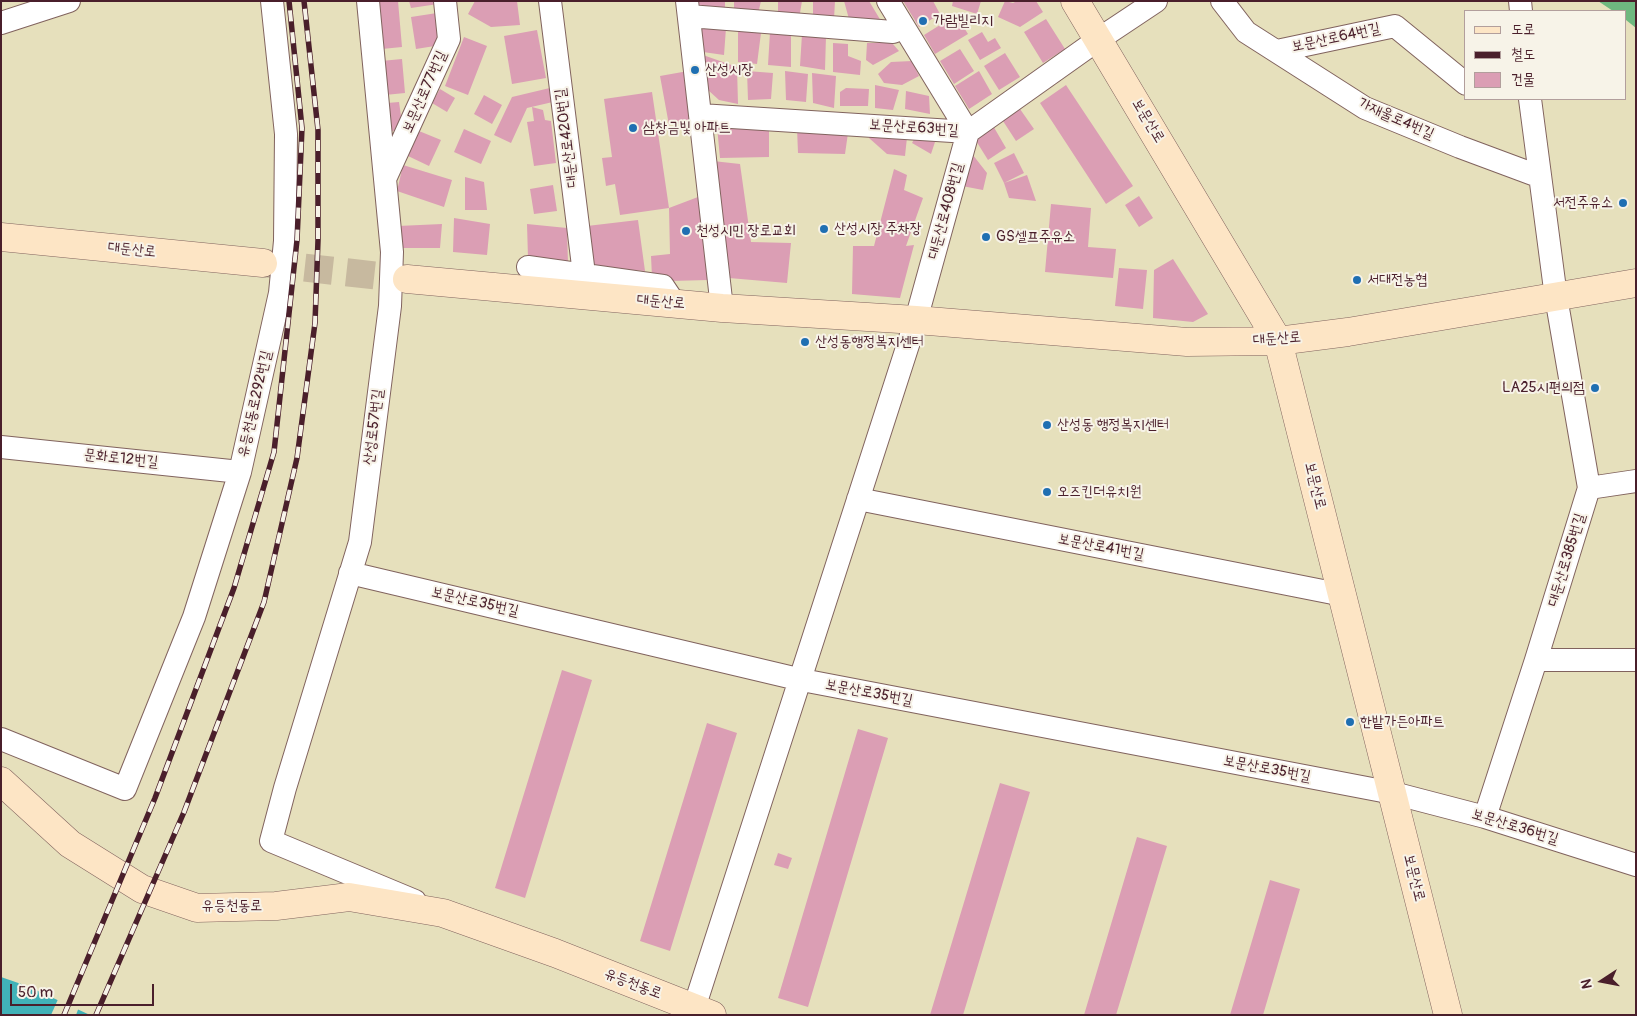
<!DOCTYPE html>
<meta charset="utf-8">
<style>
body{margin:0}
#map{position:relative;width:1637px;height:1016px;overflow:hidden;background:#e6e0bc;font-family:Pangolin,"Poor Story",sans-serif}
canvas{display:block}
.frame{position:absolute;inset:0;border:2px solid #4a1f2b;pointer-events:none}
.legend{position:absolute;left:1464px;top:10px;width:162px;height:90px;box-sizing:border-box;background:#f7f3e8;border:1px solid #b29e9c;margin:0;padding:6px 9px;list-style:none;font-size:15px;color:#4a1f2b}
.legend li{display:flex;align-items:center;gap:10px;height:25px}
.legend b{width:25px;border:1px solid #b29e9c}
.north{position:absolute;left:1577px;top:956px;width:50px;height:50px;-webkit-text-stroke:4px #f7f3e8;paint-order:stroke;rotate:259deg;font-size:14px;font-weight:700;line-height:20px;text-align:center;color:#4a1f2b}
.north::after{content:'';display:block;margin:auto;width:18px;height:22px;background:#4a1f2b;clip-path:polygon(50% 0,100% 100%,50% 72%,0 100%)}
.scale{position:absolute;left:10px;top:984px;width:144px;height:22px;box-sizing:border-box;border:2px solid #4a1f2b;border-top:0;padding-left:6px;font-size:15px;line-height:18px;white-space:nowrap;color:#4a1f2b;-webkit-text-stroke:4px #f7f3e8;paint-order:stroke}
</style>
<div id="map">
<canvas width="1637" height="1016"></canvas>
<div class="frame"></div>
<ul class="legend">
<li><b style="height:6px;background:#fde5c5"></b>도로</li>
<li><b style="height:6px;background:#4a1f2b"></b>철도</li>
<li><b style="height:14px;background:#db9eb4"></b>건물</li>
</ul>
<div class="north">N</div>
<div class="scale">50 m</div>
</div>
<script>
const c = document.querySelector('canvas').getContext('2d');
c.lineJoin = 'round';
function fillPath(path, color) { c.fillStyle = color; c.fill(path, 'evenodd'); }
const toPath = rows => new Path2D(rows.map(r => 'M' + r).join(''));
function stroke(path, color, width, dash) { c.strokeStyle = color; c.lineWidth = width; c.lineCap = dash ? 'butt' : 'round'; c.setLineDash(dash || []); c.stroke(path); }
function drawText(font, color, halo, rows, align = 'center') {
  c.font = font + ' Pangolin,"Poor Story",sans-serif'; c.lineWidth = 4; c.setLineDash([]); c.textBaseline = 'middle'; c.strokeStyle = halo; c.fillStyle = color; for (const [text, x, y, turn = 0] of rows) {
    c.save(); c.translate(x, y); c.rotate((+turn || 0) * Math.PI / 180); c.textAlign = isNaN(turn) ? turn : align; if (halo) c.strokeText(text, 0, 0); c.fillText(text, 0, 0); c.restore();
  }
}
const forest = toPath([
 [1598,1,1636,1,1636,28,1626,20,1626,11,1613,11]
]);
const water = toPath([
 [1,977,27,986,90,1015,1,1015]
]);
const pier = toPath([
 [59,997,79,1007,76,1015,51,1015]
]);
const building = toPath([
 [378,1,398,1,402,47,382,49],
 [409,1,438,1,438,4,411,8],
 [475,1,517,1,520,25,491,27,468,14],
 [699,1,725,1,725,9,699,7],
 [734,1,761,1,758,14,734,11],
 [778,1,802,1,799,19,778,13],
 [813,1,835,1,834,19,813,16],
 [844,1,869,1,881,21,849,19],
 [903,1,933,1,940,14,919,27],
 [953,1,981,1,977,14,952,6],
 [1005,1,1013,3,1017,1,1036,1,1043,12,1020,27,998,17],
 [437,13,441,45,416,49,411,17],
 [956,15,968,34,935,54,924,35],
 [1046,19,1065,49,1043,63,1024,32],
 [701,26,726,28,724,55,703,52],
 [738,29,761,33,757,64,738,62],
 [537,30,546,78,512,84,504,36],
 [770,32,791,36,791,67,768,65],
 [982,32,988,42,995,38,1001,48,980,60,968,40],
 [802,34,826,36,825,70,800,66],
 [464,37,487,46,468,95,445,86],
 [833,43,848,44,848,56,861,61,860,75,833,72],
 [867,43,892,43,899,51,873,65,866,60],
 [960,49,974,71,954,84,940,61],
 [1005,53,1020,77,999,90,984,66],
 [703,55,737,67,738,104,719,100,708,90],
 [402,59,405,93,385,95,381,61],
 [912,61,919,76,902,85,884,83,878,74,891,62],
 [688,71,694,121,669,125,660,76],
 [747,71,773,73,771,99,748,100],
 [785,71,808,74,806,102,786,100],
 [979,71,992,94,969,109,955,86],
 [812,73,836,76,834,108,813,103],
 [875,85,899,90,893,110,875,108],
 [1066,85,1133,186,1106,204,1040,103],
 [554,87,557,101,527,108,511,143,494,135,512,97],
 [846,88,869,89,868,106,840,106,840,92],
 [440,89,455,98,447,112,432,103],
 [906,91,929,96,930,114,905,109],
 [652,92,669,208,620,215,615,184,606,186,602,158,612,157,604,99],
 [484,95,502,105,492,124,474,114],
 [399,102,403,130,391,131,387,103],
 [532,107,543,110,545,120,551,121,556,163,534,166,527,122,534,121],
 [1020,109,1034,129,1016,141,1003,121],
 [716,116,769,126,769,157,720,158],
 [992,124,1006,148,988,160,973,136],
 [869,125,908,128,905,156,887,154,869,138],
 [797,128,848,133,845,154,798,153],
 [464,129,491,141,481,164,454,152],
 [419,131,441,140,429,166,408,156],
 [917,134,936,139,931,154,912,143],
 [969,150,987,173,983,190,962,186],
 [1014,153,1024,173,1004,183,994,163],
 [713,161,740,164,751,242,791,243,787,283,729,278],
 [403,165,452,180,444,207,397,191],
 [894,169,907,175,904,190,923,198,906,246,914,245,900,298,852,294,853,246,874,246],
 [1027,175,1036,201,1009,198,1004,183],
 [465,177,484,182,487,210,465,210],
 [553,185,557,211,534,214,530,189],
 [1139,196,1153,218,1139,227,1125,205],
 [698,197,708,280,670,281,652,277,651,256,670,254,669,208],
 [1051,204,1091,208,1088,247,1116,249,1113,278,1045,272],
 [454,218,490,224,487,255,453,252],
 [638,220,645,271,592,267,587,226],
 [442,224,440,248,400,248,398,226],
 [527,224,567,228,568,264,528,258],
 [1173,259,1208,314,1193,322,1153,318,1154,270],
 [1119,268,1147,270,1143,309,1115,306],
 [562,670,592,680,525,898,495,888],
 [707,723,737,733,670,951,640,941],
 [858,729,888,738,808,1007,778,998],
 [1000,783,1030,792,963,1015,930,1015],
 [1137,837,1167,846,1116,1015,1084,1015],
 [778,853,792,858,788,869,774,865],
 [1270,880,1300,889,1263,1015,1230,1015]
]);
const secondaryTunnel = toPath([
 [263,263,407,279]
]);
const street = toPath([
 [368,1,392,252,390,306,360,542,285,788,271,841,415,901],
 [550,1,584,274],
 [687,1,722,308],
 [1222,1,1246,32,1365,108,1460,147,1538,176],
 [1520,1,1521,11],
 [689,16,893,32,904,28],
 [1,23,69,1],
 [1277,51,1395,26,1466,84],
 [700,115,968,132,1099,39,1156,1],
 [385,179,449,39,445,1],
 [528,267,663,286,675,304],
 [1,447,240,472],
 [1589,488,1636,481],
 [858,499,1343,595],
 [350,573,802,680,1393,793,1485,817,1636,865],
 [1536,660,1636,660],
 [1,739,125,789,194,617,240,472,280,293,285,241,286,134,272,1],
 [1485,817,1536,660,1589,488,1556,297,1530,99],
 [694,1008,916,320,968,132,888,1]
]);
const secondary = toPath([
 [1075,1,1278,341,1448,1015],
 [1,237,263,263],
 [407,279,722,308,916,320,1187,342,1278,341,1348,332,1636,283],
 [1,781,70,844,142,889,197,908,276,906,349,897,443,913,555,953,712,1015]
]);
const rail = toPath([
 [64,1015,155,798,234,588,274,452,297,240,302,128,289,1],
 [96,1015,184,812,264,602,297,458,315,323,318,240,318,130,304,1]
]);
const markers = [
 [923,21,5,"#1f6fb2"],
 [695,70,5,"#1f6fb2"],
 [633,128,5,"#1f6fb2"],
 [1623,203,5,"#1f6fb2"],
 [824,229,5,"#1f6fb2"],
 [686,231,5,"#1f6fb2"],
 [986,237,5,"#1f6fb2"],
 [1357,280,5,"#1f6fb2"],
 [805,342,5,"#1f6fb2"],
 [1595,388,5,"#1f6fb2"],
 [1047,425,5,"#1f6fb2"],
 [1047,492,5,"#1f6fb2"],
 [1350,722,5,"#1f6fb2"]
];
const poiNames = [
 ["가람빌리지",933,21],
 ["산성시장",705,70],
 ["삼창금빛 아파트",643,128],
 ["서전주유소",1613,203,"right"],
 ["산성시장 주차장",834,229],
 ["천성시민 장로교회",696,231],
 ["GS셀프주유소",996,237],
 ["서대전농협",1367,280],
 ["산성동행정복지센터",815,342],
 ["LA25시편의점",1585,388,"right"],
 ["산성동 행정복지센터",1057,425],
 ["오즈킨더유치원",1057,492],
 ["한밭가든아파트",1360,722]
];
const streetNames = [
 ["보문산로64번길",1336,38,-12],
 ["보문산로77번길",425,92,-66],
 ["가재울로4번길",1396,119,24],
 ["보문산로",1148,121,59],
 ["보문산로63번길",914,128,4],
 ["대둔산로420번길",567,138,-97],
 ["대둔산로408번길",946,211,-75],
 ["대둔산로",132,250,6],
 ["대둔산로",661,302,5],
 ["대둔산로",1277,339,-4],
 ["유등천동로292번길",255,404,-77],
 ["산성로57번길",374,427,-83],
 ["문화로12번길",121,459,6],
 ["보문산로",1315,486,76],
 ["보문산로41번길",1101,547,11],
 ["대둔산로385번길",1567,560,-73],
 ["보문산로35번길",475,602,13],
 ["보문산로35번길",869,693,11],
 ["보문산로35번길",1267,769,11],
 ["보문산로36번길",1515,827,17],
 ["보문산로",1414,878,76],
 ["유등천동로",232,906],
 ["유등천동로",633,984,21]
];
fillPath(forest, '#6eb87f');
fillPath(water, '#41b2b8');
fillPath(pier, '#e6e0bc');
fillPath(building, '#db9eb4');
stroke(secondaryTunnel, '#c7b99f', 28, [28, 14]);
stroke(street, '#81635e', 24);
stroke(secondary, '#81635e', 29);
stroke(street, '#fff', 22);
stroke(secondary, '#fde5c5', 28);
stroke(rail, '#4a1f2b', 5.5);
stroke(rail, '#f7f3e8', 4, [11]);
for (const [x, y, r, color] of markers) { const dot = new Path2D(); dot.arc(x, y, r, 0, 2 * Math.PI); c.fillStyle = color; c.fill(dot); stroke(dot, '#f7f3e8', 2); }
drawText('15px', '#4a1f2b', '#f7f3e8', poiNames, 'left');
drawText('15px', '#4a1f2b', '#f7f3e8', streetNames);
</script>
